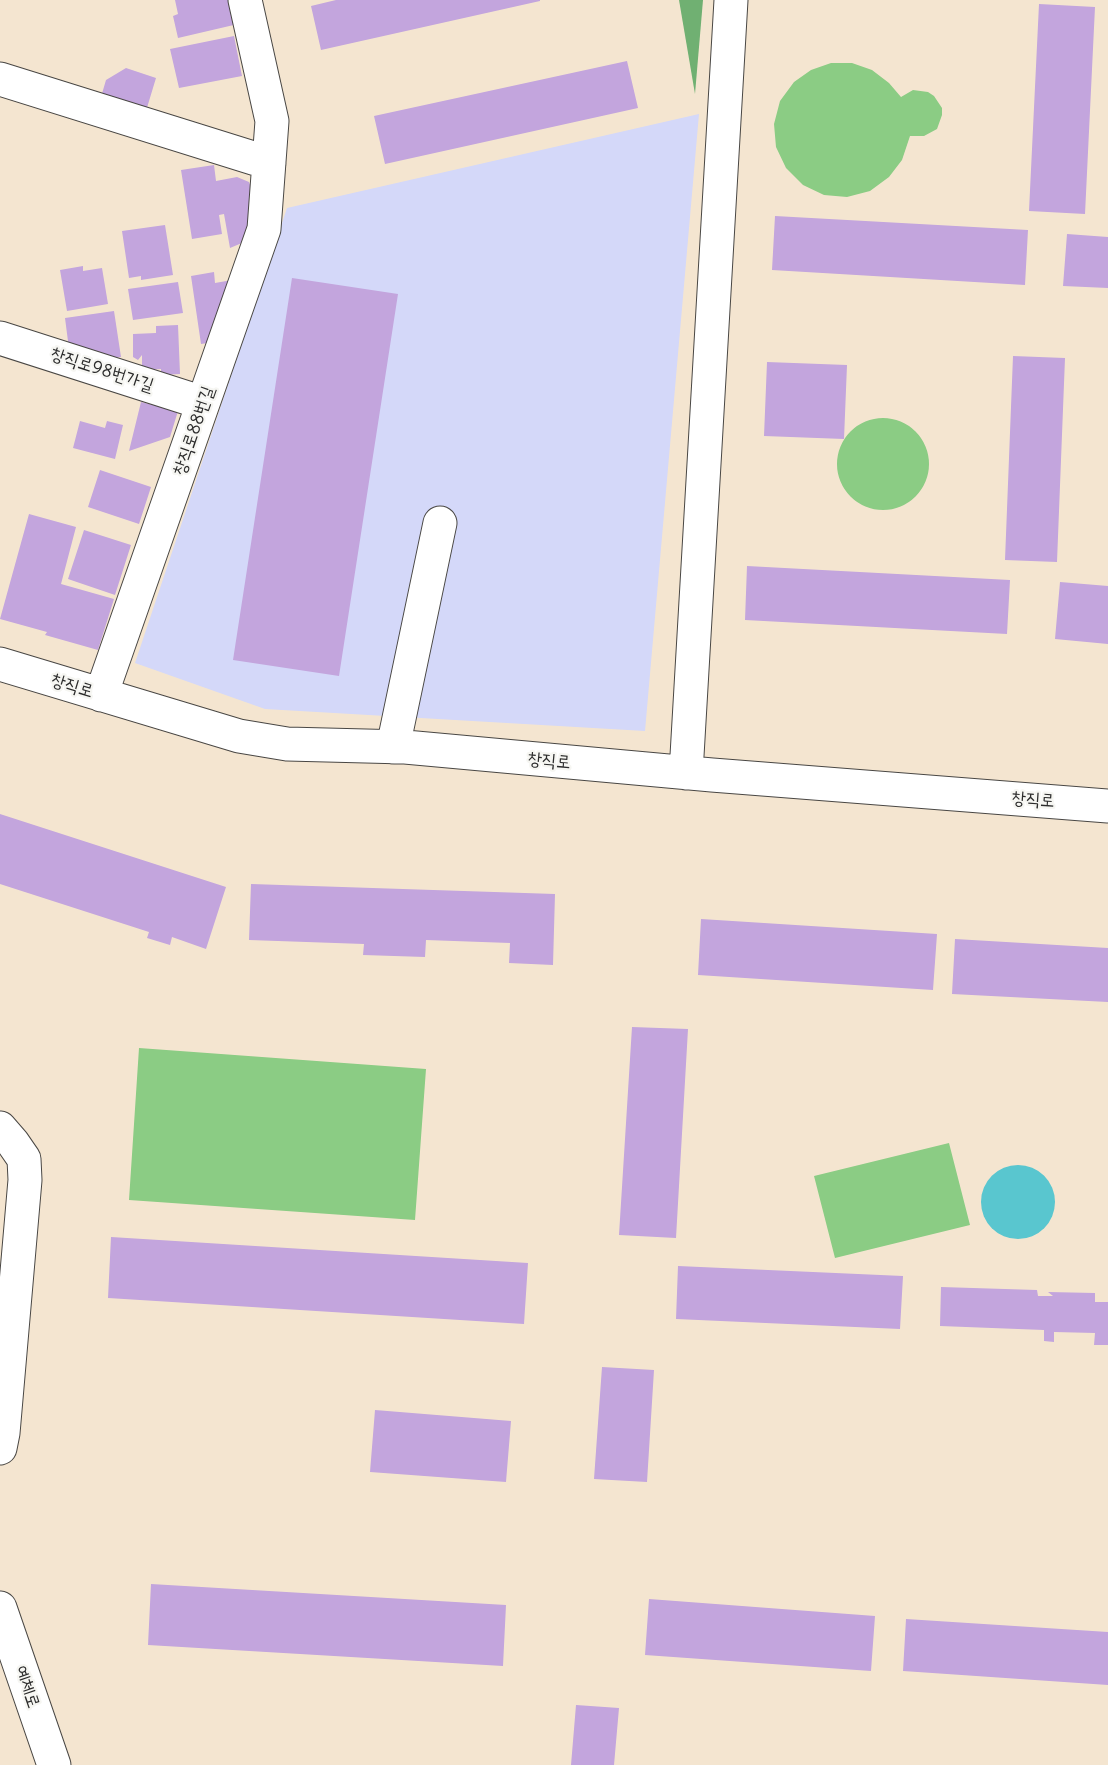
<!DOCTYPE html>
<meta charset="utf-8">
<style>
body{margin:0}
canvas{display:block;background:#f4e5d0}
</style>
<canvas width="1108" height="1765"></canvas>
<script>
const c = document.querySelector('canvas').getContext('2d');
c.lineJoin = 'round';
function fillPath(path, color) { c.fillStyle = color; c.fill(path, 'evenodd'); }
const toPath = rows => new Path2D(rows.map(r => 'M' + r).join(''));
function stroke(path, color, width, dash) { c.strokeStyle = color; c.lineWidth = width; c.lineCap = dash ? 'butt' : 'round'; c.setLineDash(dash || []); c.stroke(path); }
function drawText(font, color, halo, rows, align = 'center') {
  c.font = font + ' Delius,"Poor Story",sans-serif'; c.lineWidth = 4.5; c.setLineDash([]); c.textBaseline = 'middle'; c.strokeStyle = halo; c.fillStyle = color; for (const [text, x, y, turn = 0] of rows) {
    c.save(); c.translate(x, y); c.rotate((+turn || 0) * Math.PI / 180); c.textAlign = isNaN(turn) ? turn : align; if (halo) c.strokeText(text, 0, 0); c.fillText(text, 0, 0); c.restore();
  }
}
const built = toPath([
 [699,114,645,731,265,709,135,663,287,208]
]);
const green = toPath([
 [831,63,852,63,872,70,889,83,901,97,913,90,928,92,934,96,942,108,942,115,937,129,924,136,910,136,902,160,889,177,870,191,847,197,824,195,803,185,786,168,776,147,774,124,780,101,794,82,811,70],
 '837 464a46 46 0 1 1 92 0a46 46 0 1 1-92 0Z',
 [139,1048,426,1069,415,1220,129,1200],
 [949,1143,970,1225,835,1258,814,1176]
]);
const forest = toPath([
 [679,0,703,0,695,94]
]);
const water = toPath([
 '981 1202a37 37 0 1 1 74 0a37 37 0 1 1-74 0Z'
]);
const building = toPath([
 [175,0,228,0,231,9,238,24,178,38,173,16,178,14],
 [336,0,540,0,540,1,321,50,311,6],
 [1039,4,1095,7,1085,214,1029,211],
 [234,36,242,76,179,88,170,49],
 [627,61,638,108,385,164,374,116],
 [126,68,156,78,146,111,101,97,106,80],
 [214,165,216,181,237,177,249,182,255,199,249,240,230,248,224,214,219,215,222,234,192,239,181,170],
 [775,216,1028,230,1025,285,772,270],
 [165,225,173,275,141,280,141,276,129,278,122,231],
 [1067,234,1108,237,1108,288,1063,286],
 [83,266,83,271,102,268,108,304,67,311,60,270],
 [214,272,215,283,232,280,214,342,201,344,191,276],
 [292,278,398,294,339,676,233,660],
 [178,282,183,313,133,320,128,289],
 [114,311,121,357,99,360,69,349,65,318],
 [178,325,180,374,161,375,161,369,142,370,142,355,138,360,133,357,133,334,156,333,156,326],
 [1013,356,1065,358,1057,562,1005,560],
 [767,362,847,365,844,439,764,436],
 [141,402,178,411,170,437,129,451],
 [80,421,105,428,107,421,123,425,115,459,73,448],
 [100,470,151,487,139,524,88,507],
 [29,514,76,527,61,584,114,599,98,650,45,635,47,632,0,619],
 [84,530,131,545,115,595,68,579],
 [747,566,1010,580,1007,634,745,620],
 [1060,582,1108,586,1108,644,1055,639],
 [0,814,226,887,206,949,172,937,170,945,147,938,149,932,0,884],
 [251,884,555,894,553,965,509,963,510,943,426,940,425,957,363,955,364,944,249,940],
 [701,919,937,934,933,990,698,975],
 [955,939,1108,948,1108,1002,952,994],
 [632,1027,688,1029,676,1238,619,1235],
 [111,1237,528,1263,524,1324,108,1298],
 [678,1266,903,1276,900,1329,676,1319],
 [941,1287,1037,1290,1038,1296,1053,1296,1048,1292,1095,1293,1095,1302,1108,1302,1108,1345,1094,1345,1095,1333,1054,1332,1054,1342,1044,1341,1044,1330,940,1326],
 [602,1367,654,1370,647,1482,594,1479],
 [375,1410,511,1421,506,1482,370,1472],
 [151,1584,506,1605,503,1666,148,1645],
 [649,1599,875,1616,871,1671,645,1655],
 [906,1619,1108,1632,1108,1685,903,1671],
 [576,1705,619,1708,614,1765,571,1765]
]);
const minor = toPath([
 [0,79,269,163],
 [0,338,203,403],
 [0,664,239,736,287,744,405,747,712,775,1108,806],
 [101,695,264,229,272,121,245,0],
 [393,747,440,523],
 [686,773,731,0],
 [0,1128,13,1143,24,1159,25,1180,3,1433,0,1448],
 [0,1608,54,1765]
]);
const streetNames = [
 ["창직로98번가길",102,370,18],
 ["창직로88번길",194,431,-71],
 ["창직로",72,686,17],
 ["창직로",549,761,5],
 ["창직로",1033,800,4],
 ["예체로",27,1687,71]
];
fillPath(built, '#d4d8f9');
fillPath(green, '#8bcc84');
fillPath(forest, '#70b072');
fillPath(water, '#59c6cf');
fillPath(building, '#c3a5dd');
stroke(minor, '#494744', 35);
stroke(minor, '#fff', 33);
drawText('18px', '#2b2b2b', '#f6f6f2', streetNames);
</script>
